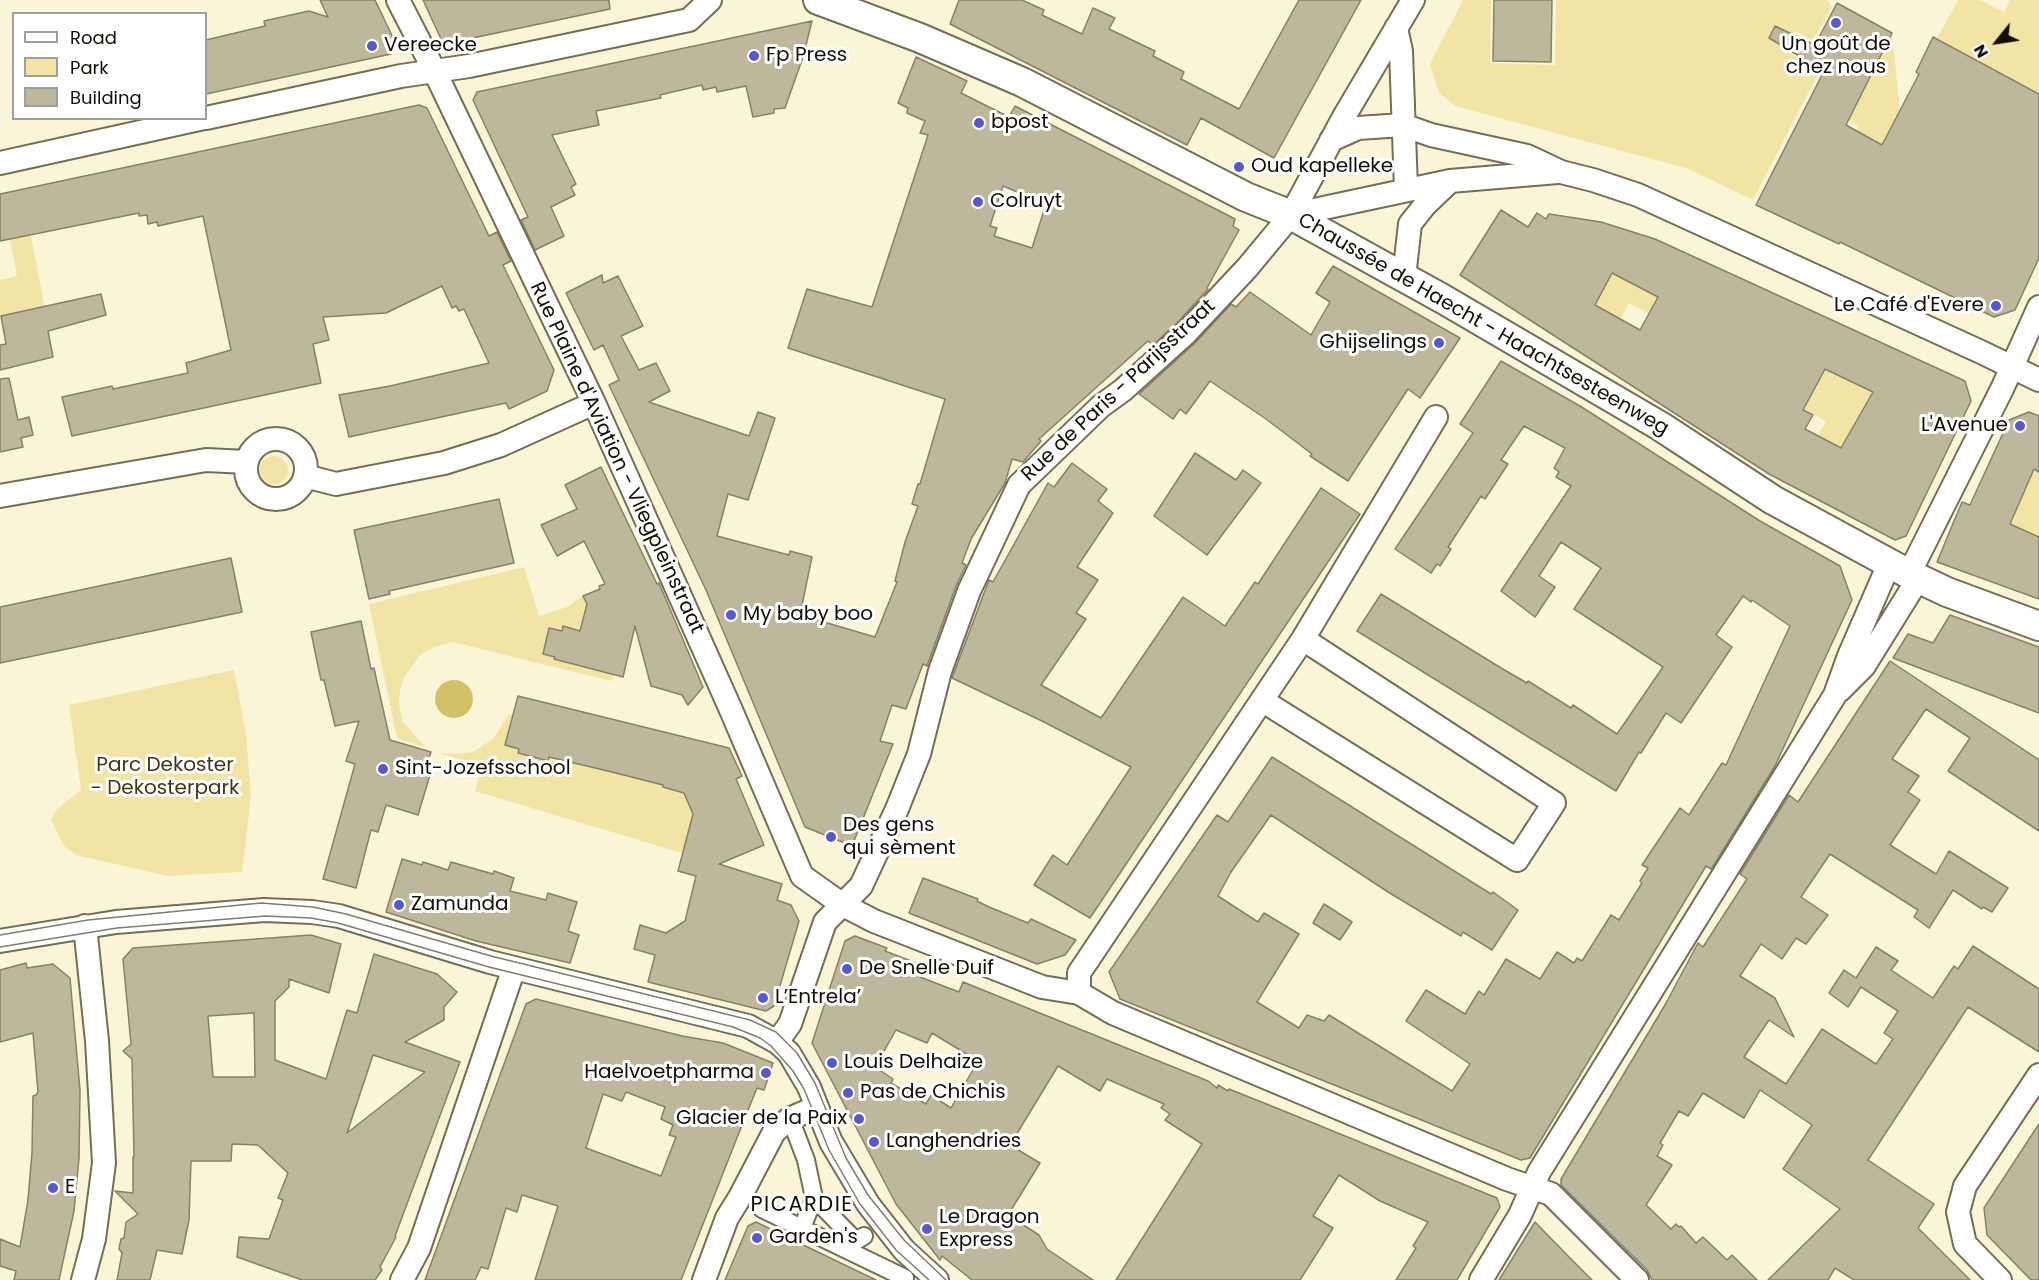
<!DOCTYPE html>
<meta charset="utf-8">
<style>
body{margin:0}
#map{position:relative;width:2039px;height:1280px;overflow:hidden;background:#fbf5d8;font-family:Poppins,sans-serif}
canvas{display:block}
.legend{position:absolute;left:12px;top:12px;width:195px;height:108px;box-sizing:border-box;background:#fff;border:2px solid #9f9f9b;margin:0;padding:8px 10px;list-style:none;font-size:18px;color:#100e05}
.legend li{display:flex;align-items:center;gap:12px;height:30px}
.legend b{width:30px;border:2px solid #9f9f9b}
.north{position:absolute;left:1967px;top:12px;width:60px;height:60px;-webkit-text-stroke:4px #fff;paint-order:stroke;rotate:240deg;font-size:16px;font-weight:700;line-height:24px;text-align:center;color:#100e05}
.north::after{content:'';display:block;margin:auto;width:21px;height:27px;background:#100e05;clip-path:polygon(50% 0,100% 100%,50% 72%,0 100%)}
</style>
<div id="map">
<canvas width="2039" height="1280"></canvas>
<ul class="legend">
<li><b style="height:8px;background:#fff"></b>Road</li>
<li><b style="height:16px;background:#f2e4a4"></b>Park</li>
<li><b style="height:16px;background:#bdb89c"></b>Building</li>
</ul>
<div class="north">N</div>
</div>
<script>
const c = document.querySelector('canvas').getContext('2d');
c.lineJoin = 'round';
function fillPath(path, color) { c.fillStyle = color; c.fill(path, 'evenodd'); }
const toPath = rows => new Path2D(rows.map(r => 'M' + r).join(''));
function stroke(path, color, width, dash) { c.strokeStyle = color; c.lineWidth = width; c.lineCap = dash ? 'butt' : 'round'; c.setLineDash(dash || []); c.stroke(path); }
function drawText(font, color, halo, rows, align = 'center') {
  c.font = font + ' Poppins,sans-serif'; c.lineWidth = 6; c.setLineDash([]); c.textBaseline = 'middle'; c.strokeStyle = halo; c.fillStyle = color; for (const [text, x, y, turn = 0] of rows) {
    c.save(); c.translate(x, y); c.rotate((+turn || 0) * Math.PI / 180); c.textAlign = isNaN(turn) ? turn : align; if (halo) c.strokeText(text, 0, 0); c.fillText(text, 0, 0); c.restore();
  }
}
const green = toPath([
 [1463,0,1491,0,1490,63,1555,65,1556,0,1828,0,1832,7,1813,41,1795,31,1785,50,1819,72,1753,200,1689,169,1455,106,1439,93,1430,64],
 [1958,0,1979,0,2004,12,2010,0,2039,0,2039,94,1937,38],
 [1892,33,1900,111,1874,159,1843,157,1859,126,1849,120],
 [30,231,47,319,24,311,0,316,0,280,17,276,9,235],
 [1612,271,1658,297,1649,313,1629,303,1618,324,1590,316,1598,300,1588,294],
 [1825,369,1842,377,1876,386,1870,397,1894,481,1816,439,1826,421,1803,409],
 '260 470a14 14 0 1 1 28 0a14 14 0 1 1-28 0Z',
 [2034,469,2039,472,2039,537,2007,529],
 [524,567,539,616,567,607,583,596,591,613,580,631,563,627,555,659,614,675,612,681,453,642,434,647,420,655,405,676,400,689,399,704,403,722,426,748,397,738,369,604],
 [234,670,246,734,251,797,242,872,168,876,76,855,64,846,51,820,56,810,81,790,69,705],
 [509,714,513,715,505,745,519,749,518,753,549,757,612,772,663,785,663,787,677,791,686,790,691,801,688,803,693,814,682,853,475,791,482,765,437,753,456,754,473,752,493,739]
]);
const water = toPath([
 '435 699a19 19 0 1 1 38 0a19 19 0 1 1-38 0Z'
]);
const building = toPath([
 [320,0,375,0,396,44,391,54,206,94,206,40,265,26,264,21,309,11,328,17,320,0],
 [423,0,609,0,610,9,449,43,441,39,423,0],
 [959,0,1022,0,1044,10,1042,15,1082,34,1093,8,1115,18,1109,29,1155,51,1153,56,1184,72,1181,79,1239,109,1299,0,1361,0,1274,158,1201,118,1187,145,950,24,959,0],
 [1494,0,1552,0,1551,62,1493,61,1494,0],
 [1837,3,1892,33,1846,125,1882,145,1919,74,1916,72,1933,37,2039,94,2039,258,2015,310,1994,317,1840,242,1839,244,1756,205,1824,71,1769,38,1775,26,1815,45,1837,3],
 [812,21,803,57,785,108,774,109,774,113,753,117,746,86,717,92,716,87,703,90,702,85,660,95,661,98,596,111,599,125,552,135,576,184,571,187,575,195,551,207,564,236,535,250,521,220,528,217,473,100,477,92,812,21],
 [916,57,967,81,961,93,1009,117,1015,106,1235,219,1233,226,1239,230,1207,288,1208,289,1177,323,1153,345,1148,341,1039,439,1041,441,1023,462,1012,459,1005,483,971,539,962,563,966,565,956,586,927,666,923,664,906,709,892,705,880,741,893,744,852,846,805,827,706,590,609,385,619,380,603,345,594,350,566,293,602,275,603,283,618,276,643,326,621,336,639,370,656,363,670,391,649,402,749,436,758,412,775,418,748,500,728,494,717,536,789,555,790,551,812,557,800,615,875,637,897,582,895,581,905,542,918,506,912,504,918,484,920,484,945,399,788,348,807,289,872,307,928,135,920,133,925,121,907,113,908,108,898,103,916,57],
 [1003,186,1046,204,1032,248,994,236,997,228,990,226,1003,186],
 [419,105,427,108,489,236,497,232,511,261,503,265,554,370,547,391,509,409,506,403,349,437,339,395,390,386,489,363,464,309,459,311,456,306,452,308,442,286,386,313,323,317,329,340,313,344,321,383,72,436,62,397,112,386,113,389,188,373,186,363,231,350,203,216,158,226,157,222,148,224,147,215,139,216,139,213,0,241,0,194,419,105],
 [1501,210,1528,227,1537,213,1546,219,1549,214,1601,222,1655,239,1965,381,1971,401,1906,536,1895,540,1769,474,1460,275,1501,210],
 [1612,273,1658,297,1640,330,1595,305,1612,273],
 [1825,369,1873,392,1841,448,1805,429,1813,415,1803,410,1825,369],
 [1333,266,1460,338,1420,398,1408,389,1348,481,1310,456,1312,454,1266,419,1210,381,1186,414,1180,409,1173,419,1139,394,1195,343,1231,304,1236,307,1250,292,1311,335,1330,302,1316,293,1333,266],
 [101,294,106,315,48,331,53,357,0,370,0,345,6,344,1,316,101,294],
 [1501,361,1580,406,1760,521,1840,566,1852,600,1775,766,1717,860,1711,869,1706,866,1530,1158,1521,1160,1120,999,1109,972,1217,815,1228,822,1272,757,1491,894,1493,892,1518,910,1492,950,1463,932,1461,936,1388,892,1271,815,1231,872,1218,896,1258,922,1264,913,1299,934,1257,1002,1299,1028,1307,1015,1324,1021,1329,1015,1452,1091,1470,1064,1406,1021,1426,990,1465,1014,1479,991,1484,995,1506,959,1540,979,1557,952,1574,963,1577,958,1582,961,1611,915,1619,920,1642,883,1640,881,1648,868,1642,865,1680,808,1689,815,1722,763,1726,765,1790,626,1752,600,1751,602,1743,596,1716,635,1732,647,1681,723,1666,713,1641,753,1639,752,1616,791,1357,631,1381,594,1501,668,1527,683,1528,681,1571,708,1573,705,1617,734,1663,667,1574,609,1601,568,1561,542,1539,576,1555,587,1535,617,1501,591,1571,486,1556,477,1559,472,1554,468,1565,448,1524,426,1501,460,1508,464,1485,499,1481,496,1448,547,1451,549,1440,566,1437,564,1431,573,1395,549,1473,433,1460,424,1501,361],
 [9,378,18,420,29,417,33,435,21,438,23,447,0,452,0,379,9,378],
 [2029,412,2039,416,2039,472,2034,469,2010,524,2039,537,2039,599,1937,562,1962,502,1970,505,2009,420,2029,412],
 [1195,453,1236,480,1243,470,1261,483,1207,555,1154,516,1195,453],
 [1072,463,1107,489,1098,501,1113,513,1077,567,1098,580,1076,613,1086,619,1041,685,1101,718,1183,597,1225,626,1255,582,1258,584,1321,488,1360,514,1090,918,1034,885,1053,855,1067,865,1131,767,1042,721,952,678,989,580,993,582,1048,483,1054,487,1072,463],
 [601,467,657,584,659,583,703,687,688,705,682,695,651,686,635,626,623,677,554,659,555,657,543,654,549,628,562,631,563,626,580,631,587,604,583,596,600,589,599,586,605,584,584,541,557,556,541,525,577,509,565,485,601,467],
 [499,499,514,563,389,591,390,594,369,599,354,530,499,499],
 [231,558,242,612,0,663,0,607,231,558],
 [1950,615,2039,647,2039,713,1893,658,1908,634,1933,643,1950,615],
 [361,621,371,669,374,668,377,682,390,740,431,752,427,763,433,765,418,815,386,805,378,832,371,830,356,888,323,879,355,764,346,761,359,721,335,726,324,680,321,680,318,666,311,632,361,621],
 [1890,661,2039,760,2039,831,1948,771,1970,738,1926,709,1892,759,1919,776,1908,792,1920,800,1890,845,1936,874,1949,851,2008,888,1992,912,1983,907,1982,909,1953,890,1929,928,1914,917,1918,910,1830,854,1801,897,1828,915,1806,944,1796,938,1782,959,1761,944,1740,976,1775,998,1794,1037,1769,1020,1744,1057,1786,1084,1822,1029,1876,1064,1893,1039,1884,1033,1898,1011,1861,987,1848,1007,1829,993,1844,970,1856,978,1876,947,1898,961,1891,970,1933,998,1954,966,1958,969,1973,946,2039,989,2039,1052,1968,1007,1868,1160,1934,1204,1918,1228,1970,1280,1854,1280,1835,1268,1828,1280,1768,1280,1840,1209,1783,1169,1812,1125,1760,1090,1744,1118,1703,1093,1688,1116,1679,1111,1660,1143,1663,1145,1657,1156,1672,1165,1646,1205,1671,1229,1676,1224,1679,1227,1681,1226,1696,1243,1703,1237,1727,1260,1732,1255,1757,1280,1652,1280,1647,1270,1561,1185,1561,1179,1665,1005,1698,943,1703,947,1747,879,1740,874,1789,795,1798,802,1890,661],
 [518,696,729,748,742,776,736,779,764,845,719,864,782,884,777,900,791,905,799,921,774,1006,766,1011,648,982,655,955,634,949,640,925,666,933,685,921,696,876,678,871,693,814,684,793,663,787,663,785,612,772,549,757,548,761,518,753,519,749,505,745,518,696],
 [402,859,422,865,423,862,448,870,451,862,493,874,494,871,514,878,510,891,546,900,548,893,577,902,568,931,579,935,570,963,476,941,386,912,402,859],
 [923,878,978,899,977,901,989,907,1028,923,1031,919,1076,940,1065,955,1037,964,982,942,909,913,923,878],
 [1324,904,1352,922,1340,940,1313,923,1324,904],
 [311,935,341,944,329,993,289,979,289,987,275,1001,275,1060,326,1079,347,1010,357,1013,374,954,437,974,457,992,444,1007,444,1020,405,1042,460,1062,395,1236,396,1237,380,1267,382,1270,375,1280,302,1280,237,1257,239,1237,269,1239,283,1200,278,1198,288,1173,258,1145,232,1144,231,1161,191,1161,189,1220,182,1254,157,1250,150,1280,117,1280,122,1253,119,1249,121,1239,124,1238,126,1222,138,1214,115,1191,133,1193,133,1157,134,1157,132,1059,123,1051,131,1044,123,959,133,948,311,935],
 [254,1013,255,1077,213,1077,208,1016,254,1013],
 [373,1055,425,1072,347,1133,373,1055],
 [855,936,887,948,885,951,924,966,920,977,959,992,963,982,1208,1081,1217,1088,1218,1085,1228,1091,1229,1089,1274,1107,1497,1198,1500,1207,1457,1280,1396,1280,1416,1248,1413,1246,1428,1222,1380,1201,1339,1175,1313,1216,1333,1228,1300,1280,1116,1280,1202,1144,1165,1120,1170,1114,1161,1108,1164,1104,1107,1079,1100,1091,1058,1066,1010,1145,1040,1163,1008,1215,1039,1235,1047,1249,1093,1280,972,1280,942,1256,940,1260,896,1204,812,1043,845,941,855,936],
 [896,1030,927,1043,932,1033,978,1061,951,1108,931,1095,926,1104,891,1083,893,1079,875,1067,896,1030],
 [26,963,27,968,53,964,70,978,80,1090,79,1158,74,1211,59,1280,14,1280,16,1271,0,1266,0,1239,20,1247,28,1200,32,1152,33,1096,36,1095,38,1092,33,1033,0,1042,0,970,26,963],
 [536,999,682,1036,723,1043,773,1063,764,1090,757,1088,744,1120,681,1280,535,1280,558,1206,522,1195,517,1212,506,1208,488,1269,481,1267,475,1280,425,1280,526,1004,536,999],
 [626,1092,665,1107,661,1119,673,1125,669,1135,676,1137,661,1176,586,1148,603,1094,622,1101,626,1092],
 [2039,1124,2039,1280,2031,1280,1987,1235,1984,1208,2039,1124],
 [756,1222,824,1255,876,1280,725,1280,748,1226,756,1222],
 [1535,1222,1570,1258,1592,1280,1499,1280,1535,1222]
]);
const pedestrian = toPath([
 [795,1131,806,1160,814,1198,802,1228],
 [814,1198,856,1241,864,1236],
 [762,1209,905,1278]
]);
const minor = toPath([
 [398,0,434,70,594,403,731,710,802,876,843,905,874,921,1042,987,1079,993,1113,1013,1507,1179,1551,1194,1637,1280],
 [1396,28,1401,51,1406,189],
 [206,118,401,76,469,66,689,20,710,0],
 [1331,140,1358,128,1403,125,1431,135,1527,156,1561,172,1593,180,1638,195,1981,352,2039,380],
 [0,163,204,118],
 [1291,215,1450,181,1558,172],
 [1404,277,1410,224,1425,205,1450,181],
 '246 469a30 30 0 1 1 60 0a30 30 0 1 1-60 0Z',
 [305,476,336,484,444,463,501,445,594,403],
 [0,496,206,460,247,462],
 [1909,574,2002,389,2039,307],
 [1840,690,1864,666,1918,579],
 [1263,701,1517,860,1554,803,1303,639],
 [0,941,116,922,264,910,312,912,339,916,490,962,748,1026,777,1042,789,1053,809,1087,831,1142,868,1204,904,1250,937,1280],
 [1079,993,1079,973,1303,639,1436,417],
 [777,1042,790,1024,825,922,861,886,897,809,919,754,940,671,969,591,1019,485,1101,406,1123,390,1186,333,1247,268,1291,215,1345,115,1413,0],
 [83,1280,94,1239,104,1163,97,1041,85,926],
 [402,1280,419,1248,514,968],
 [704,1280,727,1218,740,1197,774,1132,789,1119,817,1107],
 [1481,1280,1520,1215,1539,1172,1835,695,1849,656,1889,564],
 [2000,1280,1965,1244,1958,1212,1965,1186,2039,1075]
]);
const tertiary = toPath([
 [818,0,920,38,1022,82,1246,197,1291,215,1443,299,1660,426,1773,500,1909,574,1947,592,2039,626]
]);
const tram = toPath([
 [0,935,88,920,261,903,313,907,346,914,491,956,750,1020,776,1032,797,1053,815,1083,846,1158,868,1195,904,1240,946,1280],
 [0,947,117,928,265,916,311,918,338,923,489,967,733,1027,760,1038,771,1046,793,1071,804,1089,829,1150,860,1204,896,1250,929,1280]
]);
const markers = [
 [1836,23,6,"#5658d0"],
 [372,46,6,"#5658d0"],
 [754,56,6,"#5658d0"],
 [979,123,6,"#5658d0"],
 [1239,167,6,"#5658d0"],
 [978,202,6,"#5658d0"],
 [1996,306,6,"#5658d0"],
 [1439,343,6,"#5658d0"],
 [2020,426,6,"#5658d0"],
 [731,615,6,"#5658d0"],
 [383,769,6,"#5658d0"],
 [831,837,6,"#5658d0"],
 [399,905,6,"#5658d0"],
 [847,969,6,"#5658d0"],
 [763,998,6,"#5658d0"],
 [832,1063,6,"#5658d0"],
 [766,1073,6,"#5658d0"],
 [848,1093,6,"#5658d0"],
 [859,1119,6,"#5658d0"],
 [874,1142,6,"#5658d0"],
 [53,1188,6,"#5658d0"],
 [927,1229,6,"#5658d0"],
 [757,1238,6,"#5658d0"]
];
const poiNames = [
 ["Un goût de",1836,45,"center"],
 ["chez nous",1836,68,"center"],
 ["Vereecke",384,46],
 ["Fp Press",766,56],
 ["bpost",991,123],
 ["Oud kapelleke",1251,167],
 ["Colruyt",990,202],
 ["Le Café d'Evere",1984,306,"right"],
 ["Ghijselings",1427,343,"right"],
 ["L'Avenue",2008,426,"right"],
 ["My baby boo",743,615],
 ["Sint-Jozefsschool",395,769],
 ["Des gens",843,826],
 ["qui sèment",843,849],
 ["Zamunda",411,905],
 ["De Snelle Duif",859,969],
 ["L’Entrela’",775,998],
 ["Louis Delhaize",844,1063],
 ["Haelvoetpharma",754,1073,"right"],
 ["Pas de Chichis",860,1093],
 ["Glacier de la Paix",847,1119,"right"],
 ["Langhendries",886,1142],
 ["E",65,1188],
 ["Le Dragon",939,1218],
 ["Express",939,1241],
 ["Garden's",769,1238]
];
const streetNames = [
 ["Chaussée de Haecht - Haachtsesteenweg",1483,325,30],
 ["Rue de Paris - Parijsstraat",1119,391,-43],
 ["Rue Plaine d'Aviation - Vliegpleinstraat",616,458,65]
];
const parkNames = [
 ["Parc Dekoster",165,766],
 ["- Dekosterpark",165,789]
];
const neighbourhoodNames = [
 ["PICARDIE",802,1206]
];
fillPath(green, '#f2e4a4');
fillPath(water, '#d3c16a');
fillPath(building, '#bdb89c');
stroke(building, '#868167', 1.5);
stroke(pedestrian, '#736e54', 20);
stroke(minor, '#736e54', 26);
stroke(tertiary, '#736e54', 32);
stroke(pedestrian, '#fff', 16);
stroke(minor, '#fff', 22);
stroke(tertiary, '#fff', 28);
stroke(tram, '#817d6b', 1.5);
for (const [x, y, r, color] of markers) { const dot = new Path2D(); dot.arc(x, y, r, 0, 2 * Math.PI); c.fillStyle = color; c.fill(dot); stroke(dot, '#fff', 2); }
drawText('20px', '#100e05', '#fff', poiNames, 'left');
drawText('20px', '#100e05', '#fff', streetNames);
drawText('20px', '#3f3712', '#fff', parkNames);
c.letterSpacing = '1.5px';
drawText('21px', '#100e05', '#fff', neighbourhoodNames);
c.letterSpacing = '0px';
</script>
